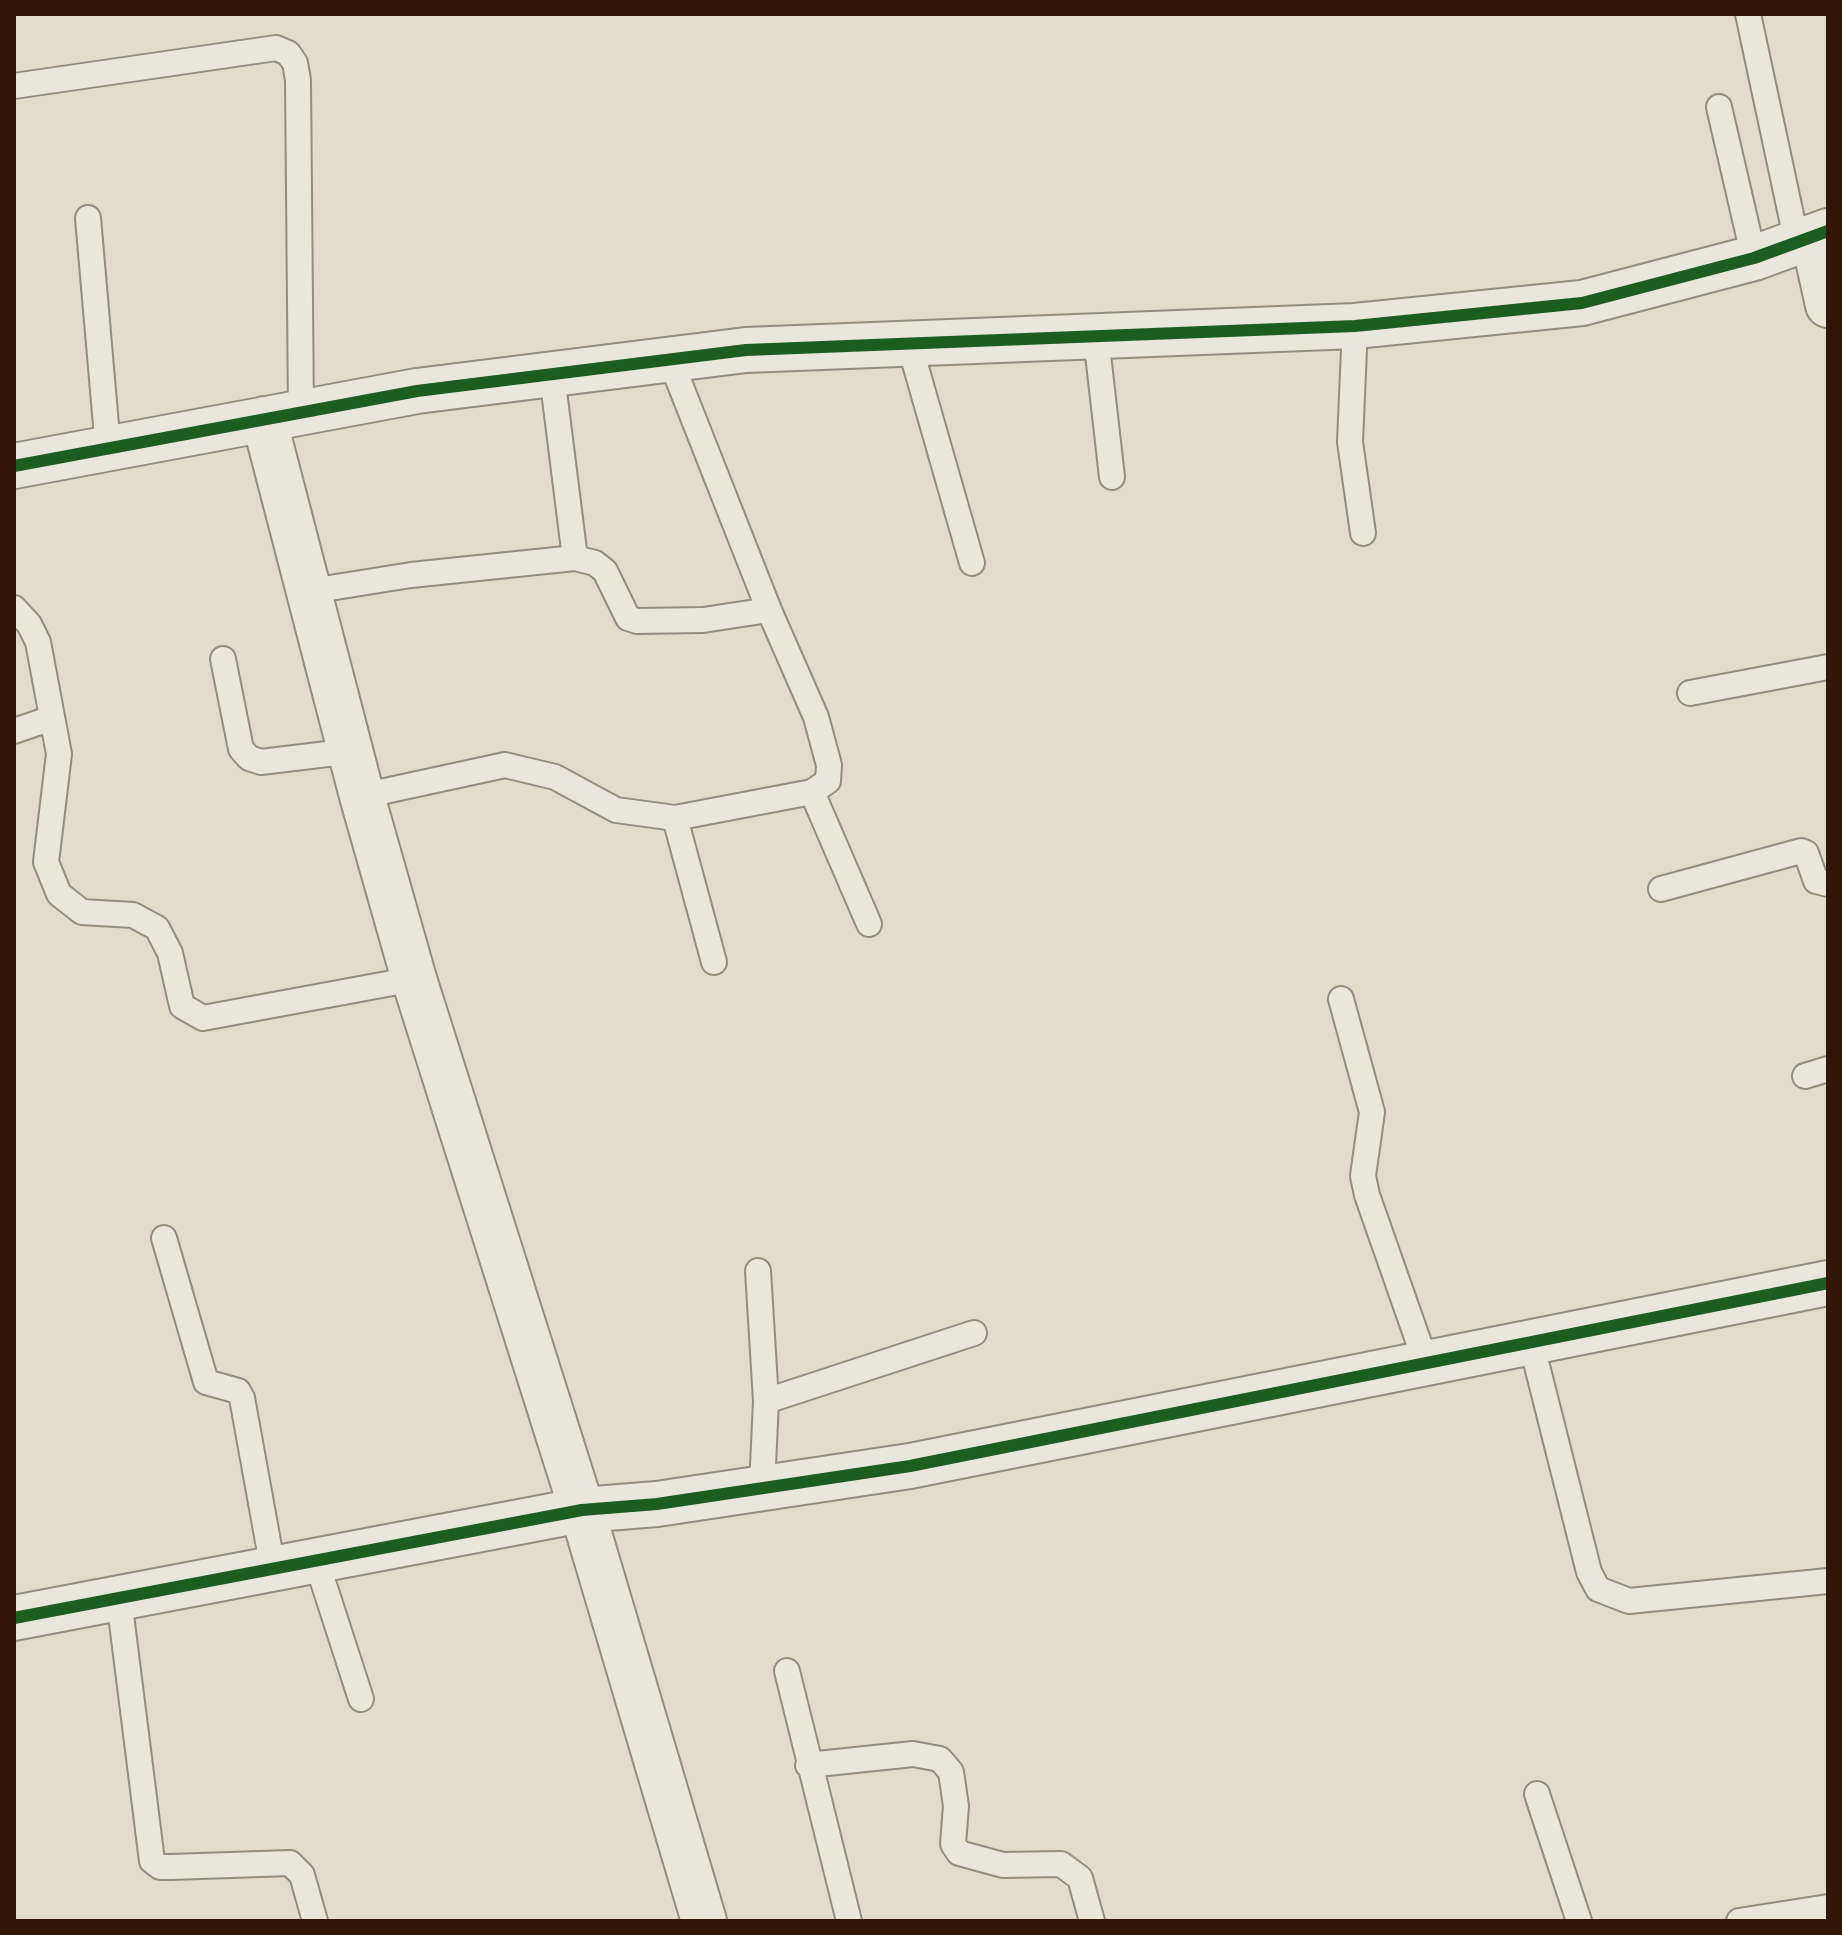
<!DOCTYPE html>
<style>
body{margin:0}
#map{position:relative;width:1842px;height:1935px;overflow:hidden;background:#e2ddca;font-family:"EB Garamond",serif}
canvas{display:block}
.frame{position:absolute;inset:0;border:16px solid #341607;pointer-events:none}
</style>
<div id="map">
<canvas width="1842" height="1935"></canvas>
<div class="frame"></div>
</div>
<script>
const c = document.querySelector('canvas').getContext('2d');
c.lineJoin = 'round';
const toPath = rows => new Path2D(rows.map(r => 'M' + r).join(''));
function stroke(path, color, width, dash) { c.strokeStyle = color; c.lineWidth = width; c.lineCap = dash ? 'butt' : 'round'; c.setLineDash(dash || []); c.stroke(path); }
const service = toPath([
 [1748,14,1797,243],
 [14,86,276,48,288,53,295,63,298,80,301,414],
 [1719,107,1754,258],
 [88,218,108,448],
 [1355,326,1350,442,1363,533],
 [1096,337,1112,477],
 [909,343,972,563],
 [552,375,575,558],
 [311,591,411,575,575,558,595,563,605,571,628,618,637,621,703,620,769,610],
 [14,608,29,624,38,642,59,754,46,862,59,894,82,912,133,915,157,928,170,953,182,1006,203,1018,414,979],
 [223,659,241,749,249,758,261,762,352,751],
 [1690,693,1828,667],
 [14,731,52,718],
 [812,792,869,924],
 [362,796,505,765,555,777,616,810,675,818,812,792,828,781,829,765,816,717,769,610,670,359],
 [675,818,714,962],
 [1661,889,1801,851,1806,853,1816,881,1828,884],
 [1341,999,1372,1112,1363,1176,1367,1195,1426,1363],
 [1805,1076,1828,1069],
 [164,1238,206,1382,238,1391,242,1398,273,1569],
 [758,1271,766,1401,762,1487],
 [1531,1342,1589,1572,1598,1589,1629,1601,1828,1581],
 [766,1401,974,1333],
 [316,1560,361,1699],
 [119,1599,152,1861,160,1867,171,1867,290,1863,302,1875,315,1921],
 [787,1671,849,1921],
 [808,1765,913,1754,940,1759,951,1772,956,1806,953,1844,959,1853,1003,1865,1061,1864,1080,1878,1092,1921],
 [1537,1794,1579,1921],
 [1739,1921,1828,1907]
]);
const minor = toPath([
 [1813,237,1828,305],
 [264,419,362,796,414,979,582,1510,704,1921],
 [14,466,417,391,746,350,1355,326,1582,303,1754,258,1828,231],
 [14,1618,582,1510,657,1504,910,1466,1828,1283]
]);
const cycleway = toPath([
 [14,466,417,391,746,350,1355,326,1582,303,1754,258,1828,231],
 [14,1618,582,1510,657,1504,910,1466,1828,1283]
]);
stroke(service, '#938d80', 28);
stroke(minor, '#938d80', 48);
stroke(service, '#e9e6dc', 24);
stroke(minor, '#e9e6dc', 44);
stroke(cycleway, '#1b5e20', 12);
</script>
